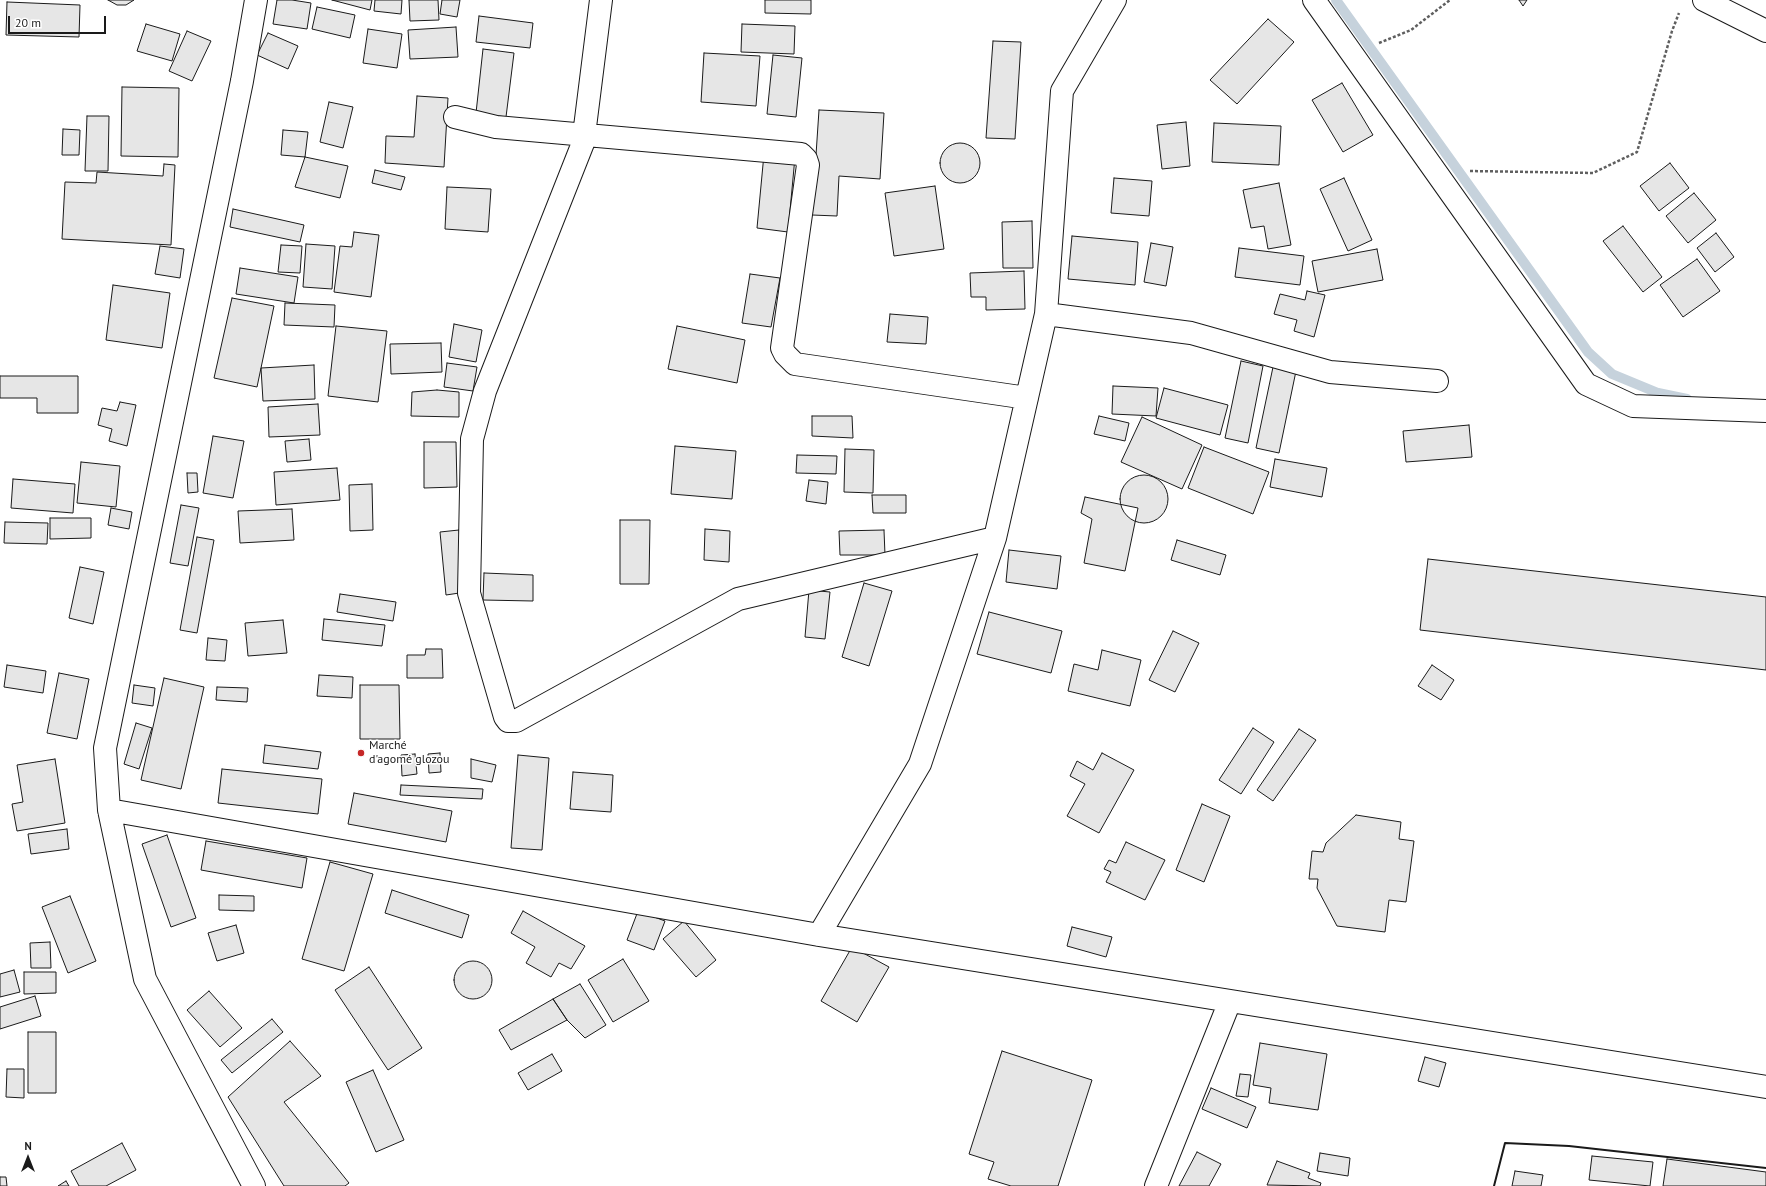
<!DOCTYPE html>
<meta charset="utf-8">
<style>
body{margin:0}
#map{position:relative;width:1766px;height:1186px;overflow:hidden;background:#fff;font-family:"PT Sans",sans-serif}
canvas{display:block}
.north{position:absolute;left:8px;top:1138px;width:40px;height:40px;-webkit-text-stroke:3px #fff;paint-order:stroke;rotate:0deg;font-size:11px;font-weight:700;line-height:16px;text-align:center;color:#1a1a1a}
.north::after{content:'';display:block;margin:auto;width:14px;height:18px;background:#1a1a1a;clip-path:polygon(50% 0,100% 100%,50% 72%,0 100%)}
.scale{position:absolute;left:8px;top:16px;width:98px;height:18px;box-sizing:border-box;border:2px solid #1a1a1a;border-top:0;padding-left:5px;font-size:12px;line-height:14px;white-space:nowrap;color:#1a1a1a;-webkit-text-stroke:3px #fff;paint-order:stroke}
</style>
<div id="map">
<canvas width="1766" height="1186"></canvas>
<div class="north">N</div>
<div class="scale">20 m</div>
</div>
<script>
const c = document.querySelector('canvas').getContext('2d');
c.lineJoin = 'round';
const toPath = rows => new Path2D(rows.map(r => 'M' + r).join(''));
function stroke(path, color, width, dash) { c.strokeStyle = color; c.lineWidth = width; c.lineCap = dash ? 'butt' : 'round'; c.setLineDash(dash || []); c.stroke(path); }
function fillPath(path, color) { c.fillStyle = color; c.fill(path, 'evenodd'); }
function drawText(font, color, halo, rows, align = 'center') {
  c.font = font + ' "PT Sans",sans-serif'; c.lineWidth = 3; c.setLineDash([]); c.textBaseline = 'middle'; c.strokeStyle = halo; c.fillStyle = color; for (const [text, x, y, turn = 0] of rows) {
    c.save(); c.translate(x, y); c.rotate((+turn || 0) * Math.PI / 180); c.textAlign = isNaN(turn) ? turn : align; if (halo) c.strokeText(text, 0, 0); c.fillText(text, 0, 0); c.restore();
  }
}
const stream = toPath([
 [1336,0,1588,352,1612,374,1658,393,1687,399]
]);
const building = toPath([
 [108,0,134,0,126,5,117,5,108,0],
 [277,0,292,0,311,3,307,29,273,24,277,0],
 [332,0,372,0,370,10,332,0],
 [375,0,402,0,401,14,374,11,375,0],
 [409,0,438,0,439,20,410,21,409,0],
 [442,0,460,0,457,17,440,14,442,0],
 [765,0,811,0,811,14,765,13,765,0],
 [1519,0,1527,0,1523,6,1519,0],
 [7,2,80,5,79,37,6,35,7,2],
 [317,7,355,15,350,38,312,29,317,7],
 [479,16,533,23,530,48,476,42,479,16],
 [1268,19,1294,42,1237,104,1210,80,1268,19],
 [146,24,180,34,172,61,137,51,146,24],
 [742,24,795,26,794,54,741,52,742,24],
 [456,27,458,57,410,59,408,30,456,27],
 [368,29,402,34,397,68,363,63,368,29],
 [187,31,211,41,192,81,169,71,187,31],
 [268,33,298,46,288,69,257,55,268,33],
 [993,41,1021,42,1015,139,986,138,993,41],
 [483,49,514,53,506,117,476,113,483,49],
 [704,53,760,56,756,106,701,102,704,53],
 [773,55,802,58,796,117,767,114,773,55],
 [1342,83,1373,135,1343,152,1312,100,1342,83],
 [122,87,179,88,178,157,121,156,122,87],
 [417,96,448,98,444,167,385,163,386,136,414,137,417,96],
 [329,102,353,107,343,148,320,142,329,102],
 [819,110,884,113,880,179,839,176,837,216,812,215,819,110],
 [87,116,109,116,108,171,85,171,87,116],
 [1186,122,1190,166,1162,169,1157,125,1186,122],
 [1214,123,1281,126,1279,165,1212,162,1214,123],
 [63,129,80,130,79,155,62,155,63,129],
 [283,130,308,132,305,157,281,155,283,130],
 '940 163a20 20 0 1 1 40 0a20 20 0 1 1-40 0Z',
 [764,154,795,157,788,232,757,228,764,154],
 [305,157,348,166,340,198,295,187,305,157],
 [1670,163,1689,188,1659,211,1640,186,1670,163],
 [164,164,175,165,171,245,62,239,65,182,96,183,97,172,163,176,164,164],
 [375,170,405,177,401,190,372,183,375,170],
 [1114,178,1152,181,1149,216,1111,213,1114,178],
 [1344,178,1372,240,1348,251,1320,189,1344,178],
 [1279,183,1291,245,1268,249,1264,226,1251,228,1243,190,1279,183],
 [935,186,944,249,894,256,885,193,935,186],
 [447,187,491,189,488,232,445,229,447,187],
 [1694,193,1716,220,1688,243,1666,216,1694,193],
 [233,209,304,225,300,242,230,227,233,209],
 [1032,221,1033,268,1003,268,1002,222,1032,221],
 [1623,226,1662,277,1643,292,1603,241,1623,226],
 [354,232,379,235,371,297,334,292,340,246,352,247,354,232],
 [1716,233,1734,257,1715,272,1697,248,1716,233],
 [1072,236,1138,242,1135,285,1068,279,1072,236],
 [1151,243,1173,247,1166,286,1144,282,1151,243],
 [306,244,335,246,332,289,303,287,306,244],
 [281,245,302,246,300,273,278,272,281,245],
 [160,246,184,249,180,278,155,274,160,246],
 [1239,248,1304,256,1300,285,1235,277,1239,248],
 [1377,249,1383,280,1318,292,1312,261,1377,249],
 [1697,259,1720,291,1683,317,1660,285,1697,259],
 [240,268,298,277,294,303,236,294,240,268],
 [1024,271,1025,309,986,310,986,297,971,297,970,273,1024,271],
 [750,274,780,278,771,327,742,323,750,274],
 [113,285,170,293,162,348,106,340,113,285],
 [1307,291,1325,295,1314,337,1294,331,1297,320,1274,314,1280,294,1305,300,1307,291],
 [232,298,274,306,257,387,214,378,232,298],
 [285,303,335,305,334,327,284,325,285,303],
 [890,314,928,317,926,344,887,342,890,314],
 [454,324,482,330,476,362,449,357,454,324],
 [336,326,387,331,378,402,328,396,336,326],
 [677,326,745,340,737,383,668,369,677,326],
 [441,343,442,372,391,374,390,344,441,343],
 [1241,361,1263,366,1248,443,1225,438,1241,361],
 [447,363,477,367,473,391,444,387,447,363],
 [314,365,315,399,263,401,261,368,314,365],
 [1273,367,1296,371,1279,453,1256,448,1273,367],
 [0,376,78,376,78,413,37,413,37,398,0,398,0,376],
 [1113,386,1158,388,1156,416,1112,414,1113,386],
 [1164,388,1228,405,1220,435,1156,418,1164,388],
 [437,390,459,392,459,417,411,416,412,392,437,390],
 [120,402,136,405,127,446,109,441,112,429,98,425,102,408,117,411,120,402],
 [318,404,320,435,269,437,268,407,318,404],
 [812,416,852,416,853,438,812,436,812,416],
 [1099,416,1129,423,1125,441,1094,434,1099,416],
 [1142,417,1202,445,1182,489,1121,462,1142,417],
 [1469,425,1472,457,1406,462,1403,431,1469,425],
 [213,436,244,441,233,498,203,493,213,436],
 [309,439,311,460,287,462,285,441,309,439],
 [424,442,456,442,457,487,424,488,424,442],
 [675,446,736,451,732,499,671,494,675,446],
 [1204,447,1269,472,1253,514,1188,488,1204,447],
 [845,449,874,450,873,493,844,492,845,449],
 [797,455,837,456,836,474,796,473,797,455],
 [1275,459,1327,468,1322,497,1270,487,1275,459],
 [81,462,120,466,116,507,77,503,81,462],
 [337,468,340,500,276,505,274,472,337,468],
 [187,473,197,473,198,492,188,493,187,473],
 '1120 499a24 24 0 1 1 48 0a24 24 0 1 1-48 0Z',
 [13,479,75,484,73,513,11,508,13,479],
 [809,480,828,482,826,504,806,501,809,480],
 [372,484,373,530,350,531,349,485,372,484],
 [872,495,906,495,906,513,873,513,872,495],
 [1085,497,1138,508,1125,571,1084,563,1092,519,1081,513,1085,497],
 [181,505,199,508,188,566,170,563,181,505],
 [111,508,132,512,129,529,108,525,111,508],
 [292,509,294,540,240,543,238,511,292,509],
 [50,518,91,518,91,538,50,539,50,518],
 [620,520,650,520,649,584,620,584,620,520],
 [5,522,48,523,47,544,4,543,5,522],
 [705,529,730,531,729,562,704,560,705,529],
 [459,530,466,592,446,595,440,532,459,530],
 [884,530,885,555,840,555,839,531,884,530],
 [197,537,214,540,197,633,180,630,197,537],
 [1177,540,1226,555,1220,575,1171,560,1177,540],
 [1009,550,1061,556,1057,589,1006,582,1009,550],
 [1428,559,1766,597,1766,670,1420,630,1428,559],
 [80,567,104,572,93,624,69,618,80,567],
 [484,573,533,575,533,601,483,600,484,573],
 [864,583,892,591,869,666,842,657,864,583],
 [809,590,830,592,825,639,805,637,809,590],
 [340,594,396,602,393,621,337,612,340,594],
 [989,612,1062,631,1051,673,977,654,989,612],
 [324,619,385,625,382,646,322,640,324,619],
 [283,620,287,653,248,656,245,623,283,620],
 [1173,631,1199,643,1175,692,1149,680,1173,631],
 [208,638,227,640,225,661,206,660,208,638],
 [426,649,442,649,443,678,407,678,407,655,425,655,426,649],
 [1102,650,1141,660,1130,706,1068,691,1074,664,1098,670,1102,650],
 [7,665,46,671,43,693,4,687,7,665],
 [1432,665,1454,680,1441,700,1418,686,1432,665],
 [59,673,89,679,77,739,47,733,59,673],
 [319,675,353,677,352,698,317,696,319,675],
 [164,678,204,687,181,789,141,780,164,678],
 [134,685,155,688,153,706,132,703,134,685],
 [360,685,399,685,400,739,360,739,360,685],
 [217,687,248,688,247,702,216,700,217,687],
 [136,723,152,728,139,769,124,764,136,723],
 [1253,728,1274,742,1241,794,1219,780,1253,728],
 [1299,729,1316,740,1273,801,1257,790,1299,729],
 [265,745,321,752,318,769,263,763,265,745],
 [440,753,441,772,429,773,428,754,440,753],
 [1102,753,1134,770,1099,833,1067,816,1085,784,1070,776,1077,761,1093,770,1102,753],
 [415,754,417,774,402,776,401,755,415,754],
 [518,755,549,758,542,850,511,848,518,755],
 [55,759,65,823,17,831,12,804,23,802,17,765,55,759],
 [471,759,496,765,492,782,471,778,471,759],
 [222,769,322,779,318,814,218,803,222,769],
 [573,772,613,775,611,812,570,809,573,772],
 [401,785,483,789,482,799,400,795,401,785],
 [354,793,452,811,446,842,348,824,354,793],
 [1202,804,1230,816,1204,882,1176,870,1202,804],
 [1356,815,1401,822,1399,839,1414,841,1406,902,1389,900,1385,932,1337,926,1317,888,1318,879,1309,879,1312,851,1323,852,1326,843,1356,815],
 [67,829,69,849,31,854,28,834,67,829],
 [167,835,196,918,171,927,142,844,167,835],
 [206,841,307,858,302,888,201,870,206,841],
 [1126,842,1165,860,1145,900,1106,882,1111,872,1104,869,1109,860,1116,863,1126,842],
 [330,862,373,874,344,971,302,959,330,862],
 [392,890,469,915,462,938,385,913,392,890],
 [219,895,254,896,254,911,219,910,219,895],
 [70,896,96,961,68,973,42,907,70,896],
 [523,911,585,946,571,969,559,963,551,977,526,963,535,947,511,933,523,911],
 [638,911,665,921,654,950,627,940,638,911],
 [684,921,716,960,696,977,663,939,684,921],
 [236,925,244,953,217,961,208,933,236,925],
 [1072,927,1112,937,1106,957,1067,946,1072,927],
 [50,942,51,968,31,968,30,943,50,942],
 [852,947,889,967,857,1022,821,1001,852,947],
 [623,959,649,1001,613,1022,588,980,623,959],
 '454 980a19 19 0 1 1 38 0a19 19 0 1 1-38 0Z',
 [369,967,422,1048,388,1070,335,990,369,967],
 [14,970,20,992,0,997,0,974,14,970],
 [24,972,56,972,56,993,24,994,24,972],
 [580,984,606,1025,585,1038,567,1020,553,999,580,984],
 [209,991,242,1028,220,1047,187,1010,209,991],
 [35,996,41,1016,0,1029,0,1007,35,996],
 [553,999,567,1020,511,1050,499,1030,553,999],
 [272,1019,283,1032,232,1073,221,1060,272,1019],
 [28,1032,56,1032,56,1093,28,1093,28,1032],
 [290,1041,321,1076,284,1102,349,1183,345,1186,284,1186,228,1097,290,1041],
 [1260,1043,1327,1054,1318,1110,1269,1103,1271,1088,1253,1085,1260,1043],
 [1002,1051,1092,1080,1058,1186,1011,1186,988,1179,994,1162,969,1154,1002,1051],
 [552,1054,562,1071,528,1090,518,1073,552,1054],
 [1425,1057,1446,1063,1439,1087,1418,1081,1425,1057],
 [7,1069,24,1069,24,1098,6,1097,7,1069],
 [373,1070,404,1140,376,1152,346,1082,373,1070],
 [1240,1074,1251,1075,1248,1097,1236,1096,1240,1074],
 [1211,1088,1256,1107,1247,1128,1202,1109,1211,1088],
 [122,1143,136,1170,106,1186,79,1186,71,1171,122,1143],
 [1197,1152,1221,1164,1209,1186,1179,1186,1197,1152],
 [1320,1153,1350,1158,1348,1176,1317,1171,1320,1153],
 [1592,1156,1653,1162,1650,1186,1589,1180,1592,1156],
 [1667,1159,1766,1172,1766,1186,1663,1186,1667,1159],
 [1277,1161,1310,1173,1308,1178,1321,1183,1320,1186,1267,1185,1277,1161],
 [1515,1171,1543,1175,1541,1186,1512,1186,1515,1171],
 [0,1177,6,1177,7,1186,0,1186,0,1177],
 [66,1181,69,1186,58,1186,66,1181]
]);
const path = toPath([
 [1379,43,1411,30,1450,0],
 [1470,171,1593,173,1637,152,1672,31,1679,13]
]);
const minor = toPath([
 [601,0,583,143,485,391,472,439,469,593,505,717,508,721,516,721,738,599,995,538],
 [1314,0,1586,384,1633,406,1766,411],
 [1704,0,1766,31],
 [455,117,496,127,801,154,806,159,808,165,782,348,785,354,795,364,1027,398],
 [1046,314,1191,333,1330,372,1437,381],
 [109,810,819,935,1766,1087],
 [819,935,920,764,995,538,1046,314,1062,91,1115,0],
 [254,1186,145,979,109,810,105,748,242,81,256,0],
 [1156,1186,1230,1001]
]);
const wall = toPath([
 [1494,1186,1505,1143,1569,1146,1766,1168]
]);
const markers = [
 [361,753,4,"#c62828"]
];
const poiNames = [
 ["Marché",369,746],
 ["d'agomé glozou",369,760]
];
stroke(stream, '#c6d2dc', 10);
fillPath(building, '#e6e6e6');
stroke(building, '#1a1a1a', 1);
stroke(minor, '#1a1a1a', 24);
stroke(path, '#5f5f5f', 2.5, [3, 2]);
stroke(minor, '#fff', 22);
stroke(wall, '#1a1a1a', 2);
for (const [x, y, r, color] of markers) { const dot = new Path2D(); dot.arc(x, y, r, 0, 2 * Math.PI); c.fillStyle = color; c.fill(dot); stroke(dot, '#fff', 1.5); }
drawText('12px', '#1a1a1a', '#fff', poiNames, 'left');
</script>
